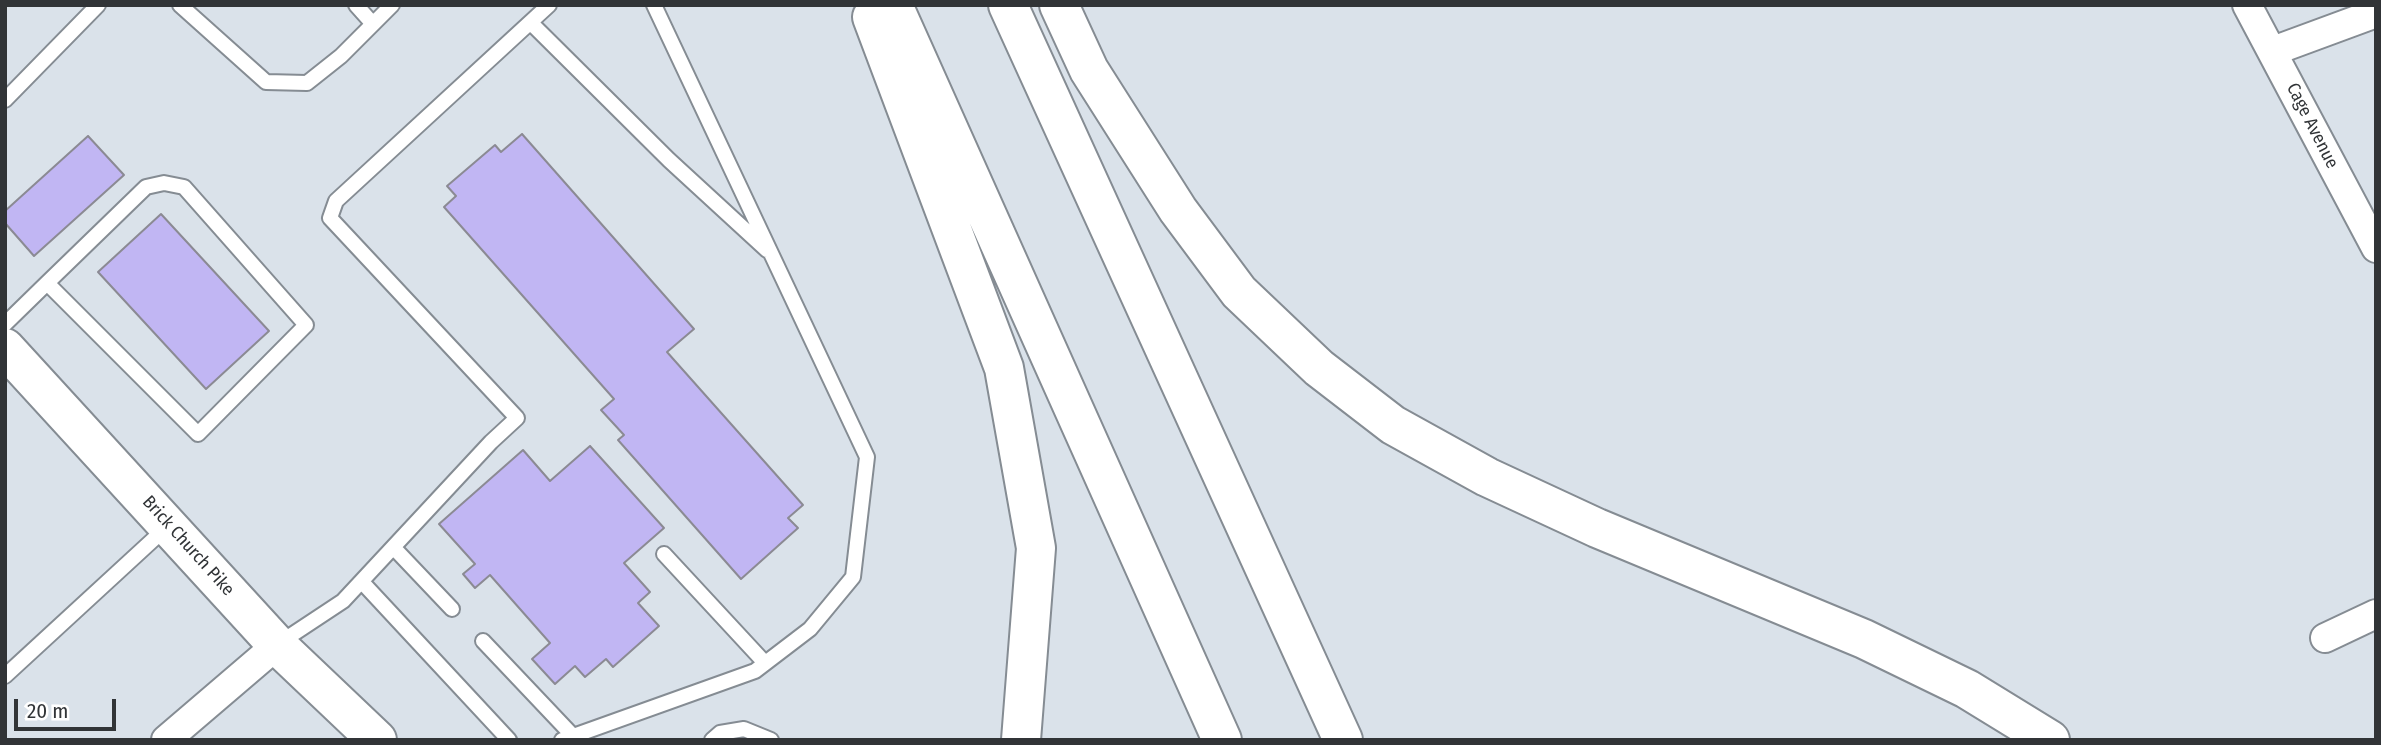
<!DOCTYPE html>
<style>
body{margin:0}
#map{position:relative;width:2381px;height:745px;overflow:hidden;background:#dae2ea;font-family:"Fira Sans Condensed",sans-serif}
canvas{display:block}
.frame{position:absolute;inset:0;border:7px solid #313437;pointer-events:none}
.scale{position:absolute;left:14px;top:699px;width:102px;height:32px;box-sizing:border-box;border:4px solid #313437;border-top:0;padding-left:9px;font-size:21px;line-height:24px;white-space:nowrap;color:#313437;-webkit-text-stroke:5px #fff;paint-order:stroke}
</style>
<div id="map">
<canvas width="2381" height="745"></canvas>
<div class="frame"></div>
<div class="scale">20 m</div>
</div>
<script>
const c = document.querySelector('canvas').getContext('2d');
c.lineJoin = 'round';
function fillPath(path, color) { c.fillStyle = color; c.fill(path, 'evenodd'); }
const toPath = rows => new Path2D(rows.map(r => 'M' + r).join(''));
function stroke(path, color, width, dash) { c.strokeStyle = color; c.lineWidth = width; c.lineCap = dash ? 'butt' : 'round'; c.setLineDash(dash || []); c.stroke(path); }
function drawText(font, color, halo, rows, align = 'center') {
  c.font = font + ' "Fira Sans Condensed",sans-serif'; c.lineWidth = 5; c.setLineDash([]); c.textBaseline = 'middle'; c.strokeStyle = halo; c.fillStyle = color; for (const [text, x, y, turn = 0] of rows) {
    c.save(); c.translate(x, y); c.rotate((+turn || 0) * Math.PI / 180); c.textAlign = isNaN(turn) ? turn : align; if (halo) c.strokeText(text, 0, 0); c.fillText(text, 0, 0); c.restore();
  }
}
const building = toPath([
 [522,134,694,329,667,352,803,505,788,518,798,528,741,579,618,440,624,435,601,410,614,399,444,207,456,196,447,186,495,145,501,152,522,134],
 [88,136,124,175,34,256,5,223,5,211,88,136],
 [161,214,269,331,206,389,98,272,161,214],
 [590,446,664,528,624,563,650,592,638,603,659,626,613,667,606,659,585,677,575,666,555,684,532,659,550,643,490,575,475,588,463,574,475,564,439,524,523,450,550,481,590,446]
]);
const service = toPath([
 [180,5,266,82,307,83,341,56,392,5],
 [356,5,373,24],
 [531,23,669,160,767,250],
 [5,100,98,5],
 [5,324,47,283,146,187,164,183,184,187,306,325,198,434,47,283],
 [394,548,452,609],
 [664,554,765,663],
 [362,582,509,740],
 [483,641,573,736],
 [278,644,343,601,491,442,517,418,330,218,336,201,549,5],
 [5,676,168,526],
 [562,740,755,671,810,629,853,577,867,457,654,5],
 [712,740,720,733,744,729,771,740]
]);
const minor = toPath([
 [2247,5,2376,248],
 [2273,51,2376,13],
 [2325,638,2376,614],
 [166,740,277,645]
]);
const secondary = toPath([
 [5,348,277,645,377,740]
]);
const motorway = toPath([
 [893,5,1222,740],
 [1008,5,1343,740],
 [1059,5,1089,70,1178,210,1239,292,1319,368,1393,425,1487,477,1597,528,1864,639,1967,689,2050,740],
 [872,17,1004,368,1036,548,1021,740]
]);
const streetNames = [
 ["Cage Avenue",2312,126,63],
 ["Brick Church Pike",188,546,48]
];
fillPath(building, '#c1b6f3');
stroke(building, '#8b8a93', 2);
stroke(service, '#858c93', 18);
stroke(minor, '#858c93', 32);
stroke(secondary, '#858c93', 42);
stroke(motorway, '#858c93', 42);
stroke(service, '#fff', 14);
stroke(minor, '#fff', 28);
stroke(secondary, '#fff', 38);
stroke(motorway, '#fff', 38);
drawText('18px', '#313437', '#fff', streetNames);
</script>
